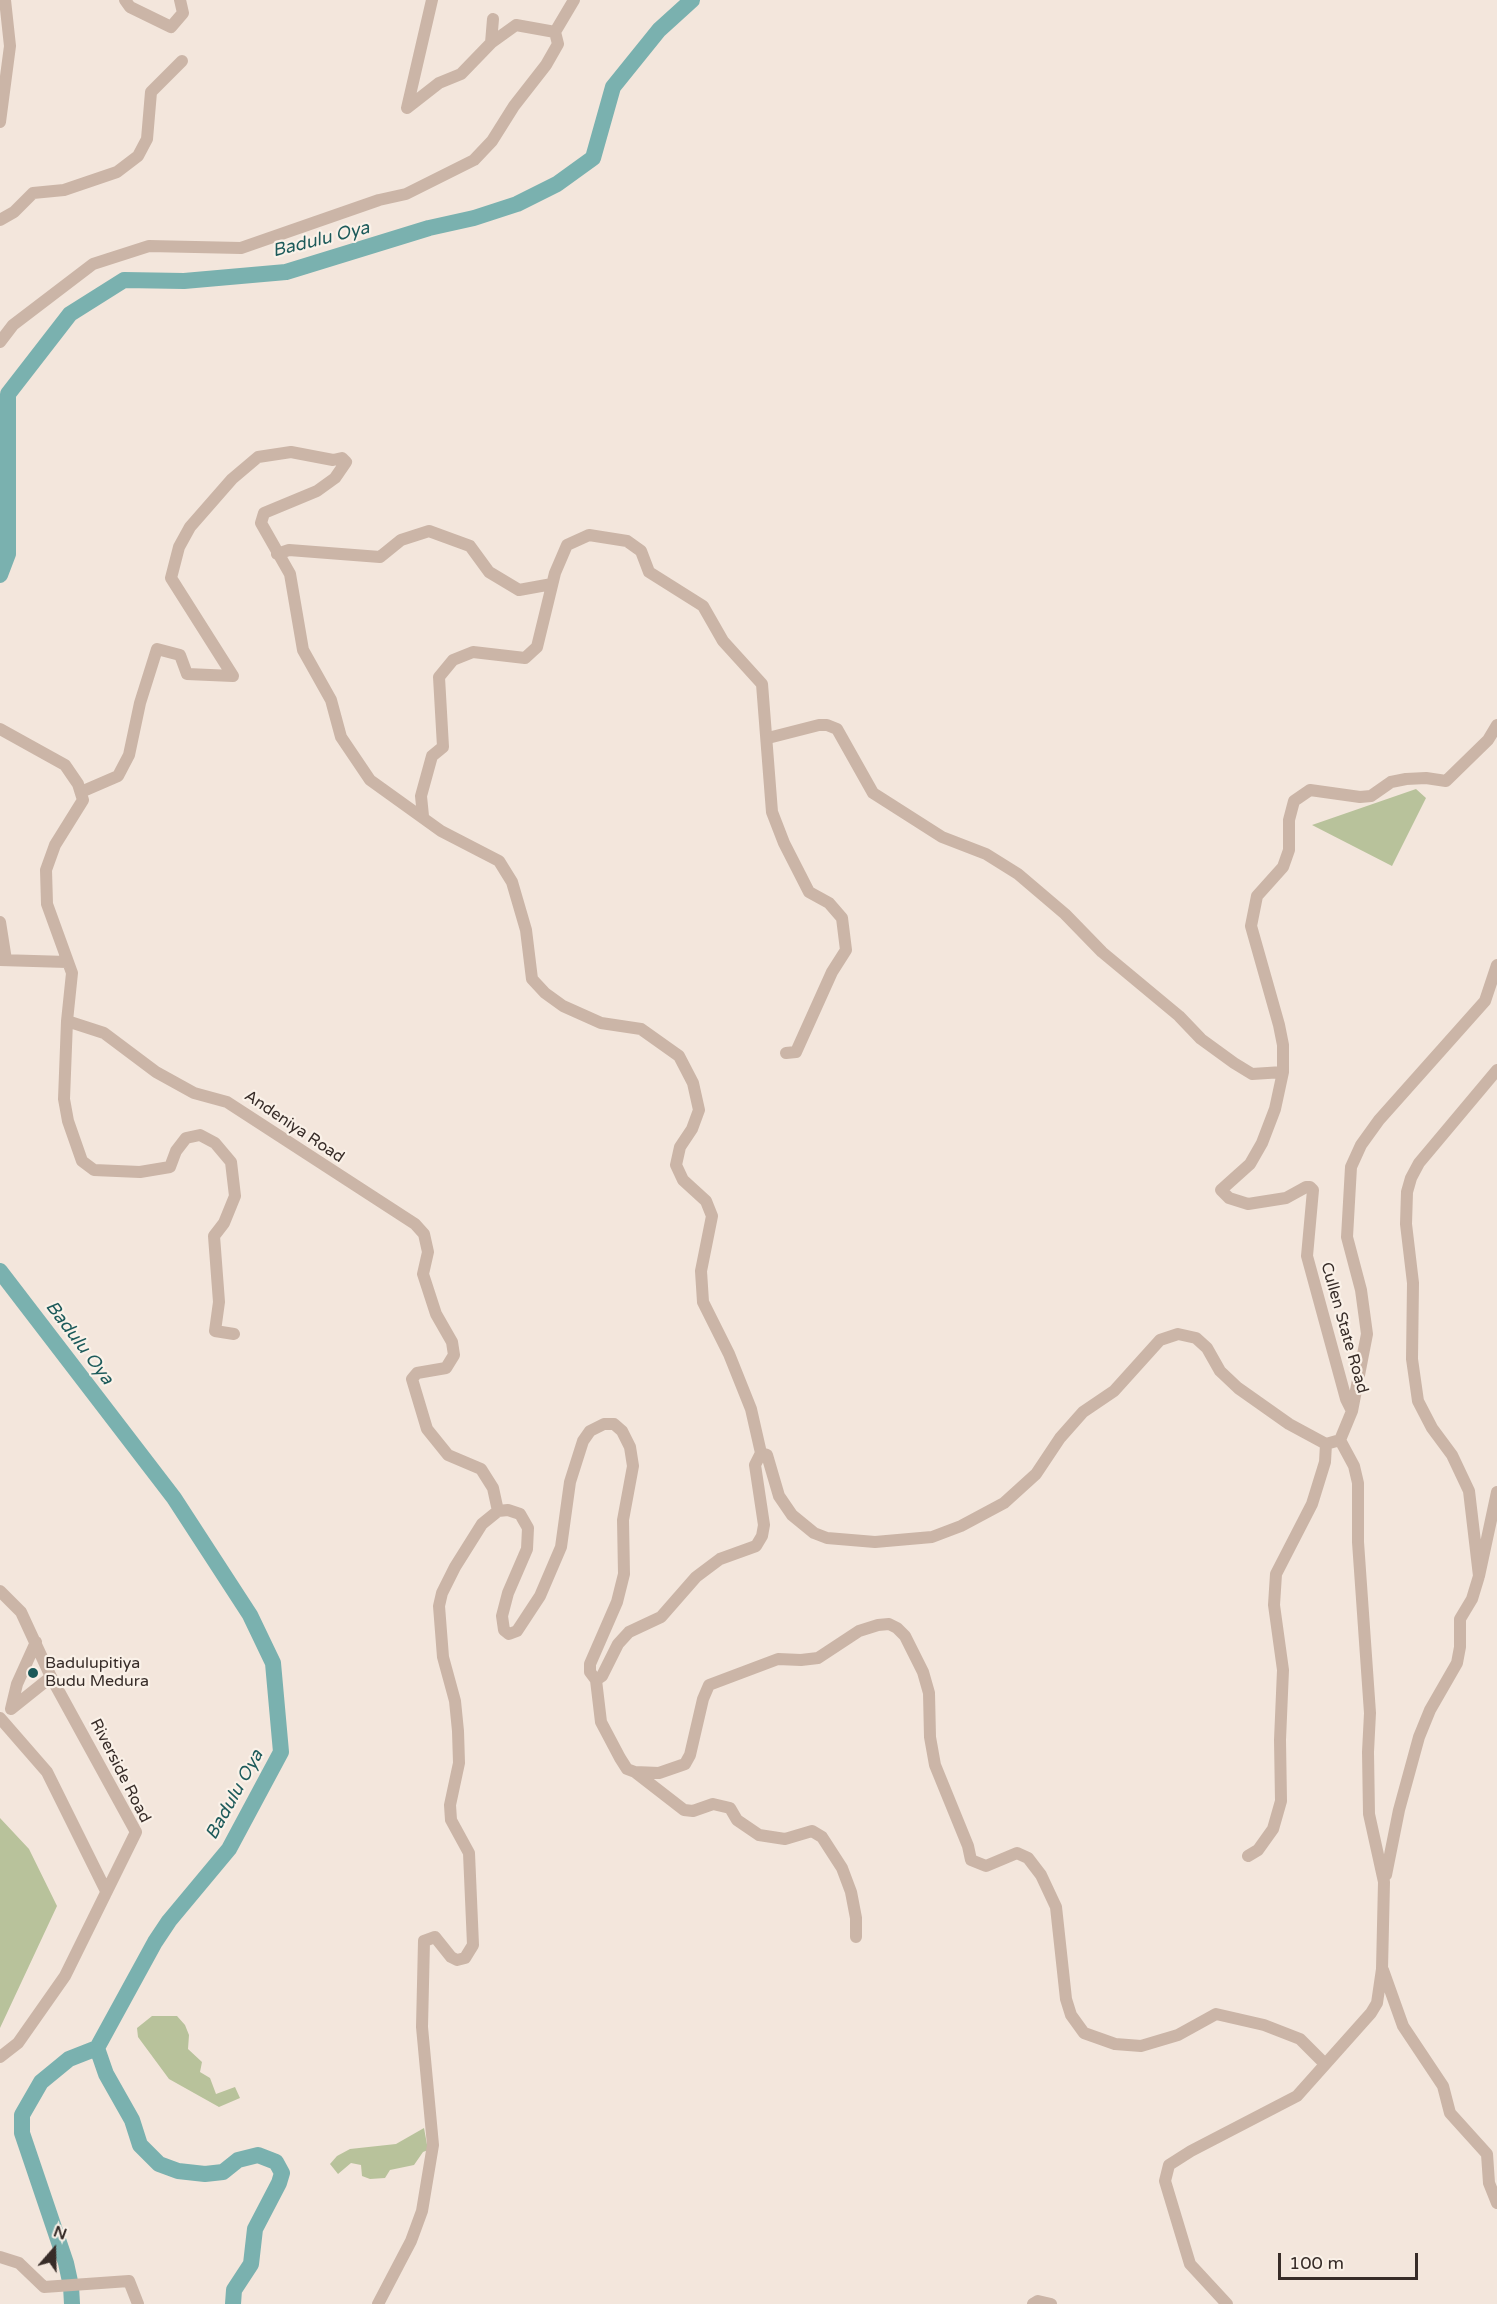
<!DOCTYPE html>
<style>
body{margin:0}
#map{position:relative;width:1497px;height:2304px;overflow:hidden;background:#f3e6dc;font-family:"Varela Round",sans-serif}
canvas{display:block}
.north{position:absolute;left:24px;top:2220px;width:60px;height:60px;-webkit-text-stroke:4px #faf1e8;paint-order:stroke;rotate:20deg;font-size:16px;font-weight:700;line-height:24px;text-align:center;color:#372c28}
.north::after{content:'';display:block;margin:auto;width:21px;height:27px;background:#372c28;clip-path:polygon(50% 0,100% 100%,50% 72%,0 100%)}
.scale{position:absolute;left:1278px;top:2253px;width:140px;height:27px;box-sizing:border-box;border:3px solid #372c28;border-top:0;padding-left:8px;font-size:18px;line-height:21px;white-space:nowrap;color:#372c28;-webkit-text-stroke:4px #faf1e8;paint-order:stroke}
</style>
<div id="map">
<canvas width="1497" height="2304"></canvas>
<div class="north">N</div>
<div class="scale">100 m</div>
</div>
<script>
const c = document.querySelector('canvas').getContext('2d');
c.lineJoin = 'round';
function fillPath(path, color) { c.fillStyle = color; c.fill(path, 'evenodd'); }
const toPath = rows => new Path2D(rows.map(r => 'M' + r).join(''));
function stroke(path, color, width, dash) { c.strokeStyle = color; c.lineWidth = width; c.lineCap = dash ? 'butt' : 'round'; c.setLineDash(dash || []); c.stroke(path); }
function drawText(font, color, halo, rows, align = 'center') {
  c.font = font + ' "Varela Round",sans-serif'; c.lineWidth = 4.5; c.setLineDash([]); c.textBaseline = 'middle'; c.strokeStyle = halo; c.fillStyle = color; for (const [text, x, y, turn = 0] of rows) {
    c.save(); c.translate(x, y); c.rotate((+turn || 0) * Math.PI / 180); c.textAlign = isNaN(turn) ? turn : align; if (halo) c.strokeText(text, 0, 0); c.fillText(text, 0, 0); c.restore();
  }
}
const green = toPath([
 [1416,789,1426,798,1392,866,1312,825],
 [0,1818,29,1849,57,1906,0,2028],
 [152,2016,177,2016,185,2025,189,2035,188,2049,202,2062,200,2072,210,2078,216,2094,235,2087,240,2098,219,2107,169,2079,138,2037,137,2028],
 [424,2128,428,2150,423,2152,414,2165,390,2170,385,2178,370,2179,362,2176,361,2165,351,2163,338,2174,330,2164,337,2156,350,2149,396,2144]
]);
const river = toPath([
 [0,575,8,554,8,394,70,314,124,280,184,281,286,272,429,228,474,218,517,204,557,184,593,158,613,87,659,30,692,0],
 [0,1271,174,1498,250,1615,273,1663,281,1752,229,1849,169,1921,155,1942,97,2048,69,2059,41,2082,22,2115,22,2133,66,2263,71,2286,72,2304],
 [97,2048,106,2074,132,2120,140,2145,159,2164,178,2171,205,2174,223,2172,238,2160,258,2155,276,2162,282,2173,279,2183,255,2229,251,2264,234,2290,233,2304]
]);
const minor = toPath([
 [125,0,130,7,171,27,183,13,180,0],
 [555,32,574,0],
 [491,43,493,19],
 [0,122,10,46,5,0],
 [0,220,14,212,33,193,64,190,117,172,138,156,147,139,151,92,182,61],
 [0,342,13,325,93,264,149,246,241,248,379,200,406,194,474,160,492,141,514,106,546,65,558,44,555,32,516,25,491,43,461,74,439,83,407,108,432,0],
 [277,554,289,550,380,557,401,540,429,531,470,546,489,572,519,590,552,584],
 [0,729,65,765,78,784,83,800,55,845,46,870,47,904,72,973,67,1021,104,1033,156,1072,194,1093,227,1102,415,1224,424,1234,428,1252,423,1274,436,1314,452,1342,454,1355,446,1368,417,1373,412,1379,427,1429,448,1455,481,1469,493,1488,498,1511],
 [768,738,819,725,827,725,837,729,873,793,942,837,986,854,1018,874,1065,914,1102,952,1179,1016,1201,1039,1234,1063,1252,1074,1283,1072],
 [81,792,118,776,129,755,140,703,157,649,180,655,187,674,233,676,171,578,179,547,190,527,232,479,258,457,291,452,333,460,342,458,346,462,335,478,317,491,264,513,261,523,290,574,303,650,331,700,341,737,370,780,441,831,499,861,512,882,526,930,532,979,545,993,563,1006,601,1023,641,1029,679,1056,693,1083,699,1110,692,1129,680,1147,676,1165,683,1180,706,1201,712,1216,701,1271,703,1302,729,1354,751,1409,761,1453],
 [423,816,421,796,432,756,443,747,439,677,453,660,473,652,525,658,537,647,555,573,567,545,589,535,627,541,641,551,649,572,703,606,723,641,762,684,772,812,784,843,809,892,829,903,842,918,846,950,832,972,796,1052,786,1053],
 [0,922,6,960],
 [0,960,67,962],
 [67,1021,64,1099,68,1121,82,1161,94,1170,140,1172,170,1167,176,1151,186,1138,200,1135,215,1143,231,1162,235,1196,224,1223,214,1236,219,1302,215,1331,234,1334],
 [1352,1411,1346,1399,1307,1256,1313,1190,1310,1187,1306,1187,1286,1198,1248,1204,1229,1198,1221,1190,1250,1164,1262,1143,1275,1109,1283,1072,1283,1045,1279,1025,1251,926,1257,896,1283,867,1289,850,1289,820,1294,801,1310,790,1360,797,1371,796,1391,782,1406,779,1426,778,1446,781,1488,740,1497,725],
 [1479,1576,1469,1491,1452,1455,1432,1428,1418,1401,1412,1359,1413,1283,1406,1224,1407,1192,1411,1178,1419,1163,1497,1070],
 [0,1591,21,1612,51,1677,136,1832,65,1976,18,2043,0,2057],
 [596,1680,601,1722,620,1758,627,1769,635,1772,659,1773,685,1764,690,1755,703,1699,709,1685,778,1659,801,1660,818,1658,859,1631,878,1625,889,1624,897,1628,905,1636,923,1672,929,1693,930,1737,935,1765,968,1846,971,1860,986,1866,1017,1853,1028,1858,1041,1875,1056,1907,1066,1999,1071,2015,1084,2033,1115,2044,1141,2046,1178,2035,1216,2014,1264,2025,1300,2039,1324,2063],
 [11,1709,17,1684,36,1642],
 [11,1709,51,1677],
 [0,1718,47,1772,106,1891],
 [635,1772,684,1810,693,1811,713,1804,730,1808,737,1820,759,1835,785,1839,812,1831,822,1837,842,1868,851,1892,856,1918,856,1937],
 [1248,1856,1258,1850,1273,1829,1281,1801,1280,1740,1283,1670,1274,1605,1276,1574,1312,1504,1325,1462,1326,1444],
 [1386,1875,1399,1810,1419,1737,1430,1710,1457,1663,1460,1647,1460,1619,1472,1599,1479,1576,1497,1492],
 [1383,1970,1403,2026,1443,2086,1450,2113,1487,2154,1489,2183,1497,2203],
 [0,2257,19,2263,44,2287,129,2281,138,2304],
 [378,2304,411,2241,422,2211,433,2145,422,2027,424,1941,435,1937,451,1957,457,1960,465,1958,473,1945,469,1853,451,1820,450,1805,459,1763,458,1731,455,1701,443,1657,439,1606,442,1593,455,1567,482,1524,498,1511,508,1510,520,1514,528,1528,527,1549,508,1593,502,1616,504,1630,509,1634,517,1631,540,1596,561,1547,570,1482,583,1441,590,1431,604,1424,614,1424,622,1431,630,1447,633,1466,623,1520,624,1574,617,1602,590,1664,590,1672,596,1680,602,1676,618,1644,629,1632,661,1617,696,1577,720,1559,756,1546,762,1536,764,1525,755,1465,761,1453,767,1455,779,1496,792,1515,814,1533,827,1538,875,1542,932,1537,961,1526,1004,1503,1036,1474,1060,1438,1083,1412,1114,1391,1160,1340,1178,1334,1196,1338,1207,1348,1220,1371,1238,1388,1289,1424,1326,1444,1340,1440,1352,1411,1367,1334,1361,1290,1347,1237,1351,1167,1361,1145,1379,1120,1485,1001,1497,965],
 [1033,2304,1038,2301,1051,2304],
 [1227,2304,1190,2264,1165,2181,1169,2165,1191,2151,1297,2096,1371,2013,1377,2003,1382,1969,1384,1882,1369,1814,1368,1752,1370,1713,1358,1542,1358,1483,1354,1466,1340,1440]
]);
const markers = [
 [33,1673,6,"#1c5a5a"]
];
const streetNames = [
 ["Andeniya Road",294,1127,34],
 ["Cullen State Road",1344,1328,74],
 ["Riverside Road",120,1771,63]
];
const poiNames = [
 ["Badulupitiya",45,1664],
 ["Budu Medura",45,1682]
];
const waterNames = [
 ["Badulu Oya",321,240,-14],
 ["Badulu Oya",79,1343,53],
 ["Badulu Oya",235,1795,-61]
];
fillPath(green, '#b8c29b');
stroke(river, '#7ab1af', 16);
stroke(minor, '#cbb5a7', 12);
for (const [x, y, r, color] of markers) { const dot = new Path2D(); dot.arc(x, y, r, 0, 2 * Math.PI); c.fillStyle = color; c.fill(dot); stroke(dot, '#faf1e8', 2); }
drawText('16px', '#372c28', '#faf1e8', streetNames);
drawText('16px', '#372c28', '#faf1e8', poiNames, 'left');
drawText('italic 18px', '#1c5a5a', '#faf1e8', waterNames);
</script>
